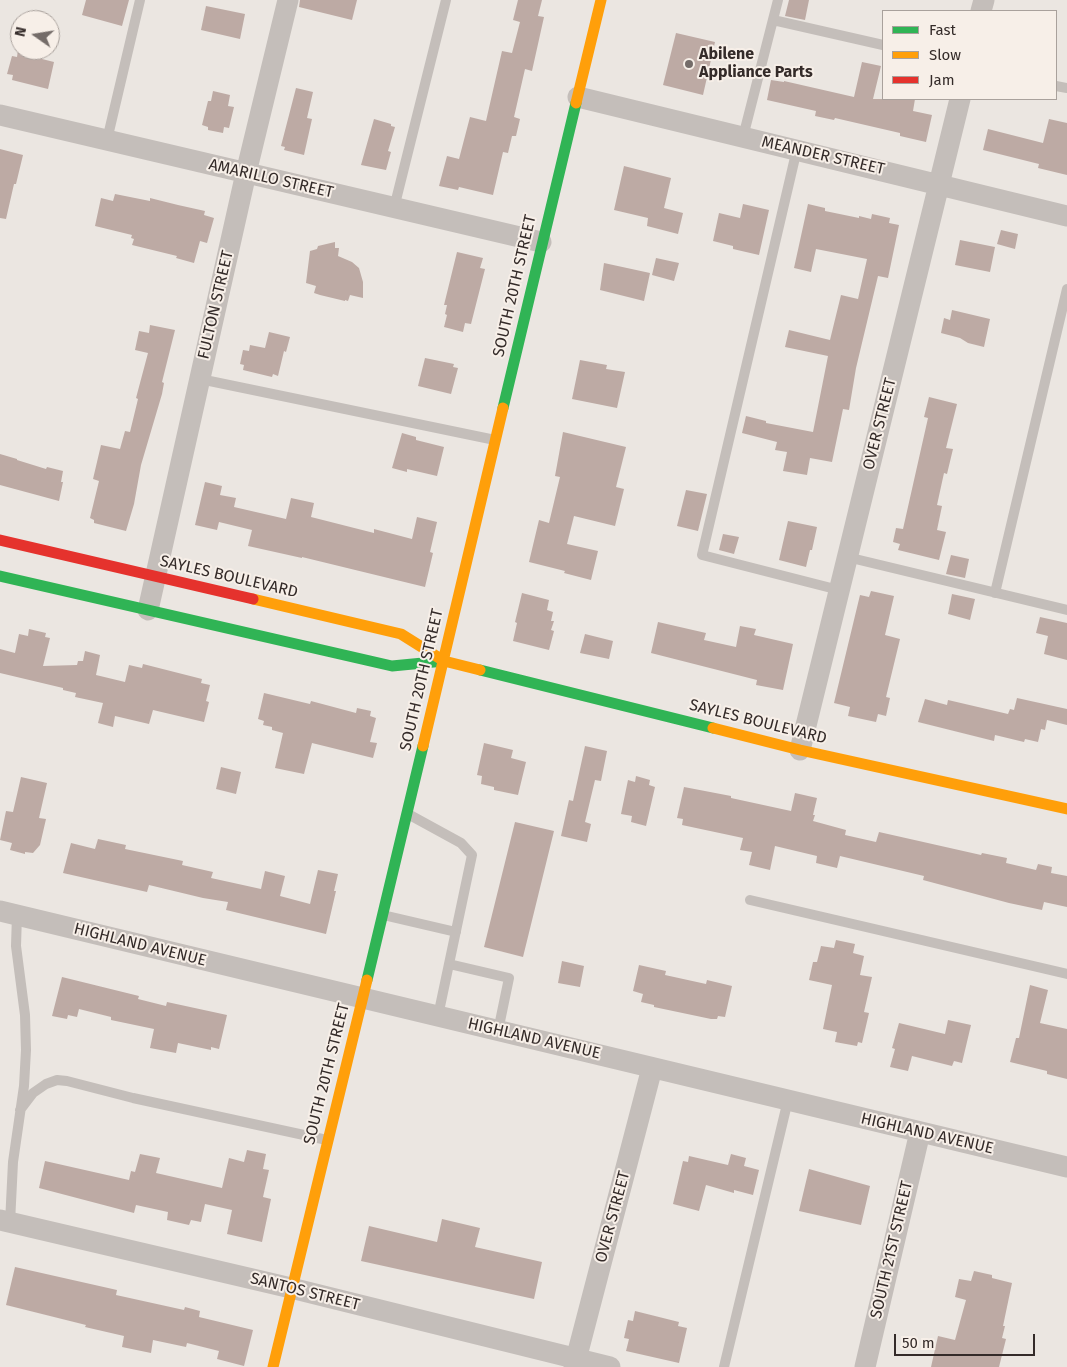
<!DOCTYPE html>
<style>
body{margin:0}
#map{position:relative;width:1067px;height:1367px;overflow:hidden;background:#ebe6e1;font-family:"Fira Sans",sans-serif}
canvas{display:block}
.legend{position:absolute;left:882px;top:10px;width:175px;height:90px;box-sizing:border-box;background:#f7efe8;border:1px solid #a9a19c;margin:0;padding:6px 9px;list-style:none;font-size:15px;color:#342b29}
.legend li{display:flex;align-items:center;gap:10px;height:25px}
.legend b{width:25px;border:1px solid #a9a19c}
.north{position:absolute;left:10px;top:10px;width:50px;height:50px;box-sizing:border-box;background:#f7efe8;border:1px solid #a9a19c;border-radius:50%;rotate:283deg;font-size:14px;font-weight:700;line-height:20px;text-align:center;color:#342b29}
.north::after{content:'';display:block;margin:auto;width:18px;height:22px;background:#746c69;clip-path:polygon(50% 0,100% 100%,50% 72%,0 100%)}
.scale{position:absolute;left:894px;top:1334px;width:141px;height:22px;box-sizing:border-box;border:2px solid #342b29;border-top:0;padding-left:6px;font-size:15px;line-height:18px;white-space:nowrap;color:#342b29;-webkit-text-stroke:4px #f7efe8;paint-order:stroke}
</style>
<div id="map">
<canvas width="1067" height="1367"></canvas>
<ul class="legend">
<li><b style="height:6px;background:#30b455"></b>Fast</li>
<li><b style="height:6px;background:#ff9f0a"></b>Slow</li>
<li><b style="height:6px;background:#e5322d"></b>Jam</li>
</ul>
<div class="north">N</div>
<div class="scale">50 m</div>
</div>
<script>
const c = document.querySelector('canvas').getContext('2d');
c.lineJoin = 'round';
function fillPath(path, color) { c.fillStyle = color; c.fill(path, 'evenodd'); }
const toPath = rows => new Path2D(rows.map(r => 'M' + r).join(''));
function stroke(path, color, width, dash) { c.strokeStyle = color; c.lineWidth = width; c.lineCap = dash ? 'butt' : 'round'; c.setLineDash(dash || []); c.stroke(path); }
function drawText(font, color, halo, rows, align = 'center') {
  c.font = font + ' "Fira Sans",sans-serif'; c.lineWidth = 4; c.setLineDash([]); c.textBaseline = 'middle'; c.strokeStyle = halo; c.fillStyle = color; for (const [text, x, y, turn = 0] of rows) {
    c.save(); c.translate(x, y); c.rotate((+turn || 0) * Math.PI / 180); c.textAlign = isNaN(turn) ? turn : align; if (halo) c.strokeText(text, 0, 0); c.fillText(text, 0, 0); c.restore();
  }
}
const building = toPath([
 [86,0,129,0,122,26,82,15],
 [300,0,357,0,352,20,299,7],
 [518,0,542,0,538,16,544,17,532,71,525,69,514,117,520,119,516,136,512,136,508,153,503,152,493,195,459,187,458,190,439,186,447,156,459,159,470,117,486,121,502,51,512,53,520,22,513,20],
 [789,0,809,0,805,20,785,16],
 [206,6,245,14,240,39,201,30],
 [676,33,715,42,703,95,663,85],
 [18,50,35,50,34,57,54,62,48,89,12,80,13,75,7,74,12,56,17,57],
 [862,62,881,66,873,99,915,99,913,111,932,115,926,142,900,136,900,133,835,118,834,120,815,116,816,111,767,100,771,80,784,82,784,81,854,97],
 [296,88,313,92,307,118,312,119,304,155,284,150,285,147,281,146],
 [213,91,230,95,228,106,234,107,229,128,224,127,223,133,208,130,208,127,202,125,208,101,211,101],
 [374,119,391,124,391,126,395,127,388,151,391,152,386,170,361,165],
 [1049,119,1067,123,1067,175,1038,168,1039,164,983,150,988,129,1043,143],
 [0,149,23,155,16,184,14,184,6,219,0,218],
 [624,166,671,178,664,208,683,213,678,234,647,226,648,218,614,210],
 [115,194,150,201,150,198,178,205,205,211,204,215,214,218,207,243,200,241,194,263,176,258,177,256,132,245,134,239,131,238,132,235,95,226,101,198,113,201],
 [743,204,769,210,759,255,733,249,733,246,713,241,719,213,740,218],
 [808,204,825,208,825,211,859,218,859,216,871,219,872,214,890,218,889,223,899,225,888,278,878,276,856,368,849,410,843,409,832,462,810,458,807,475,783,471,787,452,775,450,777,442,742,433,746,416,766,421,766,423,813,432,828,356,785,347,789,330,830,340,841,295,858,299,867,259,816,249,811,272,794,268],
 [1001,230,1018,234,1015,249,997,244],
 [960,240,995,247,990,272,955,265],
 [335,242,335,248,339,248,338,256,352,262,359,268,363,282,363,298,350,295,348,301,345,300,345,301,320,295,314,293,316,286,306,283,310,251,317,249,318,246],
 [457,252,483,258,480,268,485,269,471,324,465,323,463,332,444,327,447,315,445,314,447,305,444,305],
 [656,258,679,263,674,281,652,275],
 [604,263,650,273,644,301,600,290],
 [952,310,990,319,984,347,968,343,960,338,941,333,944,318,950,320],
 [150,325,175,330,162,382,164,383,162,394,141,465,134,504,126,531,94,523,94,520,90,518,99,481,93,479,101,445,120,449,125,431,130,432,138,399,136,398,148,353,135,350,139,331,149,333],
 [269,332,290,337,286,352,284,351,278,376,273,374,272,377,243,370,244,365,240,364,243,350,249,351,250,345,265,348],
 [425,358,454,364,453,367,458,368,451,394,418,386],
 [580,360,607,365,606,369,625,372,617,408,572,399],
 [929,397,957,404,946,448,953,449,947,474,944,473,937,505,942,506,937,530,946,532,939,560,898,550,900,544,893,542,896,528,903,529,928,418,924,417],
 [563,432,626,447,616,487,624,489,615,526,574,516,567,544,598,551,591,580,564,573,565,571,529,562,539,520,549,523,560,477,555,476],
 [402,433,416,437,416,440,444,447,437,476,407,469,407,472,392,468],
 [0,454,17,459,17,460,46,469,47,467,63,471,61,482,63,482,59,501,0,485],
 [205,482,222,486,220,495,236,498,234,507,286,519,291,498,314,503,311,517,374,533,374,529,412,539,417,517,437,522,430,552,433,553,425,587,302,557,302,558,248,546,252,530,219,522,217,530,195,525],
 [686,490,707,494,698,531,677,526],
 [788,521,817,527,812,550,810,550,806,567,779,560],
 [723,534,739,537,734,554,719,550],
 [951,555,969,559,965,578,946,574],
 [871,591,894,596,885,635,900,639,886,697,890,698,886,716,878,714,876,722,848,716,850,707,834,703,860,595,869,597],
 [522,593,549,600,547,610,553,612,551,621,554,621,551,630,554,631,549,650,513,641,517,623,515,622],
 [952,594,975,599,970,620,948,614],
 [1040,617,1067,623,1067,660,1044,654,1048,636,1036,633],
 [658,622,706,633,704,640,736,647,740,626,756,629,754,635,793,644,783,690,756,685,757,680,651,653],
 [29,629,46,633,45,637,50,638,43,666,77,665,78,661,83,661,85,651,100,655,96,675,125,682,129,665,142,668,143,664,202,679,201,683,210,685,206,701,209,702,204,722,153,710,149,724,115,716,113,727,98,723,103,703,75,697,76,693,63,690,63,688,0,673,0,649,15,653,19,634,28,636],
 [585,634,613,641,609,659,580,653],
 [264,693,310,704,311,701,356,713,357,708,371,711,370,716,376,718,370,742,377,743,373,758,312,743,304,774,275,768,283,733,272,730,272,727,263,725,264,721,258,719],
 [1017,698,1067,709,1067,725,1047,720,1045,730,1041,729,1038,742,1025,739,1024,742,995,735,994,741,918,722,925,699,947,705,948,700,1008,714,1010,709,1014,710],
 [484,743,513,750,511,758,526,762,518,795,494,790,494,787,481,784,482,776,477,775],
 [585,746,607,751,601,781,595,780,585,822,591,824,587,842,561,836,569,800,573,801],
 [221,767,241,772,236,794,216,789],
 [636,776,650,780,649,785,655,787,646,826,631,822,632,816,621,814,628,780,635,782],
 [21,777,47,783,39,818,46,819,40,845,33,853,25,852,25,854,10,850,12,843,0,840,6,811,13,812],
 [684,787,731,796,731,798,791,811,795,793,817,798,813,815,815,815,813,821,846,830,845,835,876,842,879,832,981,855,982,853,1007,858,1006,863,1036,870,1038,864,1052,867,1051,873,1067,876,1067,907,1044,902,1042,910,1009,903,923,880,924,876,840,856,837,868,816,863,817,856,775,846,770,870,749,865,752,852,740,850,743,838,682,825,683,819,677,818],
 [515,822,554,831,523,957,484,947],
 [98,839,126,845,125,849,183,861,182,865,213,872,211,878,261,889,265,871,285,876,280,896,310,904,318,870,338,874,334,891,336,891,326,934,226,910,228,902,203,898,149,885,147,892,63,873,71,843,95,849],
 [836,940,855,944,853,953,864,956,860,975,872,977,864,1012,869,1013,862,1043,858,1042,857,1046,835,1042,837,1032,823,1029,832,985,809,980,813,962,817,962,821,946,834,948],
 [562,961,584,966,580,987,558,983],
 [639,965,666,971,665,975,706,984,707,980,732,986,725,1017,718,1016,717,1019,711,1019,654,1007,654,1005,641,1002,643,994,633,991],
 [62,977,139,996,138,999,166,1006,167,1002,227,1015,219,1049,211,1047,211,1050,178,1043,176,1053,150,1048,154,1029,111,1020,111,1017,79,1009,77,1017,68,1015,67,1019,52,1016],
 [1030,985,1048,990,1040,1023,1067,1029,1067,1079,1047,1074,1047,1071,1010,1062,1016,1038,1019,1038],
 [948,1020,971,1025,962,1063,954,1061,952,1066,912,1056,908,1071,890,1067,895,1049,892,1048,899,1023,945,1034],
 [247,1150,266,1154,263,1169,269,1170,263,1197,271,1199,262,1242,227,1234,232,1210,205,1204,201,1222,191,1220,189,1225,167,1220,168,1212,136,1205,134,1213,39,1188,45,1161,129,1180,131,1171,135,1172,140,1154,160,1158,156,1173,222,1188,229,1158,244,1162],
 [731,1154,746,1158,744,1166,759,1170,753,1195,734,1190,734,1193,706,1185,699,1211,673,1204,683,1161,688,1162,689,1156,728,1165],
 [809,1169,870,1186,861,1225,799,1211],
 [442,1219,480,1228,475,1247,542,1262,534,1299,361,1261,369,1226,437,1242],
 [15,1267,117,1290,116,1295,184,1310,185,1307,200,1311,199,1317,253,1330,244,1366,217,1359,219,1351,187,1343,186,1347,153,1340,151,1353,122,1347,124,1336,85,1327,86,1325,6,1305],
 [974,1271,992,1275,992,1278,1012,1283,1003,1326,1005,1326,1002,1338,1006,1339,999,1367,931,1367,938,1336,955,1340,966,1300,955,1297,959,1279,971,1281],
 [635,1311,679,1322,678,1326,687,1328,679,1363,626,1351,629,1339,624,1338,628,1320,633,1321]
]);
const lane = toPath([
 [773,20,883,45],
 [1056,86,1067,88],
 [743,137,778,0],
 [107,140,140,0],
 [797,149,702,555,839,590],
 [394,208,446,0],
 [200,379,495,440],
 [847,557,1067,610],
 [995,593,1067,289],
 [408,814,461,843,472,855,438,1016],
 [750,900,1067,974],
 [383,915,456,932],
 [449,964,509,978,498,1031],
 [20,1110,33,1093,46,1084,57,1080,67,1081,133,1098,327,1140],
 [10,1223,13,1162,24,1086,26,1050,25,1015,16,946,17,915],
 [724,1367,788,1100]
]);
const street = toPath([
 [981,11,984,0],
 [578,97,1067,216],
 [0,115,541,242],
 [148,610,246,173,288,0],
 [800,750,960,99],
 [0,911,1067,1167],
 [0,1220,291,1288,610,1367],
 [574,1367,652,1068],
 [865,1367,920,1132]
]);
const fast = toPath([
 [503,408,576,103],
 [0,576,392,666,444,661],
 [480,670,713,728],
 [367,980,423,746]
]);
const slow = toPath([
 [576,103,601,0],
 [253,599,401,634,444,661,480,670],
 [713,728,800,750,1067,809],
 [423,746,503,408],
 [273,1367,367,980]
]);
const jam = toPath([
 [0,540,253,599]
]);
const markers = [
 [689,64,5,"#746c69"]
];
const poiNames = [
 ["Abilene",699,55],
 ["Appliance Parts",699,73]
];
const streetNames = [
 ["MEANDER STREET",823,156,13],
 ["AMARILLO STREET",271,179,13],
 ["SOUTH 20TH STREET",515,286,-77],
 ["FULTON STREET",216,305,-77],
 ["OVER STREET",880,424,-76],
 ["SAYLES BOULEVARD",229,577,13],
 ["SOUTH 20TH STREET",422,680,-77],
 ["SAYLES BOULEVARD",758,722,14],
 ["HIGHLAND AVENUE",140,945,14],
 ["HIGHLAND AVENUE",534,1039,13],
 ["SOUTH 20TH STREET",327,1074,-76],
 ["HIGHLAND AVENUE",927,1134,13],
 ["OVER STREET",613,1217,-75],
 ["SOUTH 21ST STREET",892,1250,-77],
 ["SANTOS STREET",305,1292,14]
];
fillPath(building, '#bdaaa4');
stroke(lane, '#c4beba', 10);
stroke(street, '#c4beba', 21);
stroke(fast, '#30b455', 11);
stroke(slow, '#ff9f0a', 11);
stroke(jam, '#e5322d', 11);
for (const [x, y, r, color] of markers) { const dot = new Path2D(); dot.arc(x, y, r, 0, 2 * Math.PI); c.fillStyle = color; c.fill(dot); stroke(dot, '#f7efe8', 2); }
drawText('bold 16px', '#342b29', '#f7efe8', poiNames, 'left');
drawText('16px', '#342b29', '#f7efe8', streetNames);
</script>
